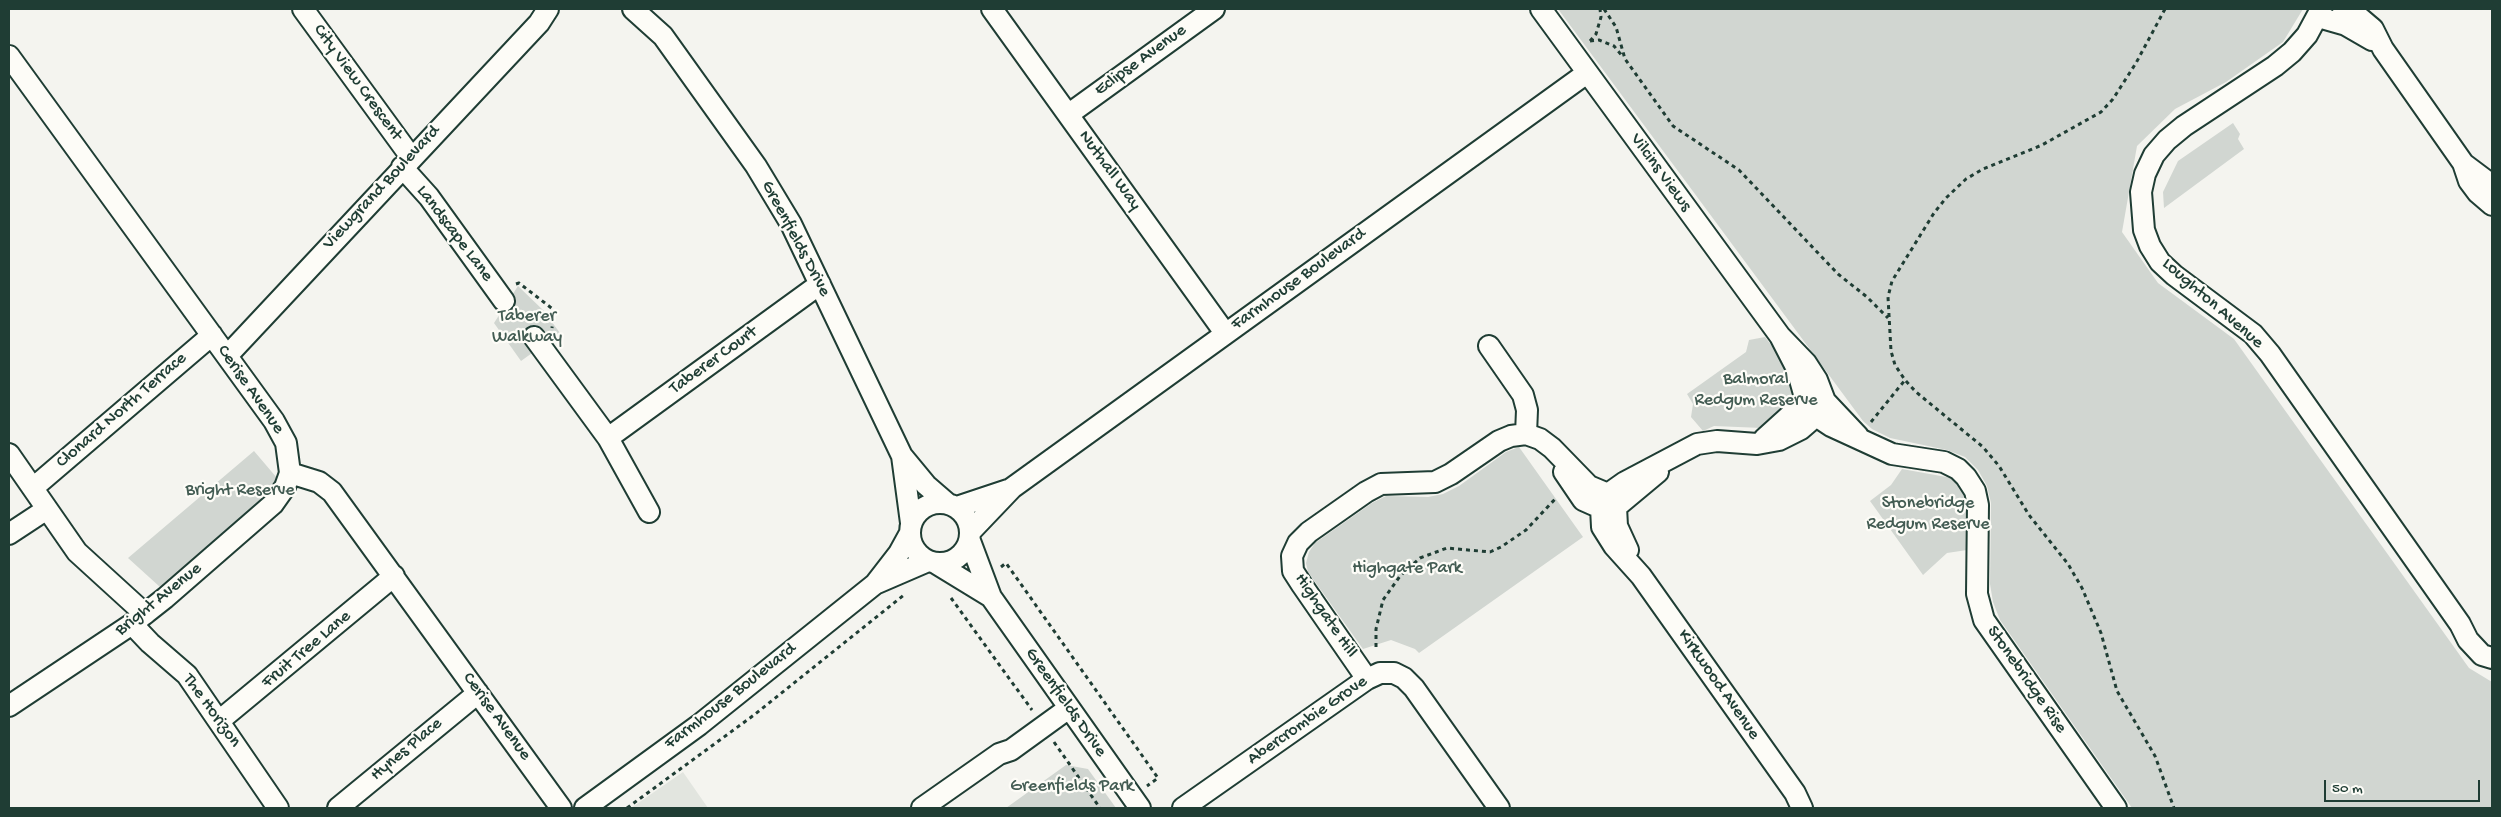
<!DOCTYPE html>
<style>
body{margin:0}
#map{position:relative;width:2501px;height:817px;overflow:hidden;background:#f4f4ef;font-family:"Gochi Hand",sans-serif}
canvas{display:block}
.frame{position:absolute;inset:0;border:10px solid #1f3d34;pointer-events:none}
.scale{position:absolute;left:2324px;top:780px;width:156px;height:22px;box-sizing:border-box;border:2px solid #1f3d34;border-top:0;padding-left:6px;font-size:15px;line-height:18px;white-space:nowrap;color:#1f3d34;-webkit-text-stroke:4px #fdfcf7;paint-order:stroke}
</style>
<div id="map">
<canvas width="2501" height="817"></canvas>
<div class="frame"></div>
<div class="scale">50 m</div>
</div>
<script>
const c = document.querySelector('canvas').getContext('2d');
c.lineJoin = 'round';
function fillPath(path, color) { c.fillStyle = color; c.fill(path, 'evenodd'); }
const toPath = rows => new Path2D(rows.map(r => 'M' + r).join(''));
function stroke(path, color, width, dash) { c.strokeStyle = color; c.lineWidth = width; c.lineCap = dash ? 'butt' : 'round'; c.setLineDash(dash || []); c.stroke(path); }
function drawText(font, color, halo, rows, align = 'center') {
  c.font = font + ' "Gochi Hand",sans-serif'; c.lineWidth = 4.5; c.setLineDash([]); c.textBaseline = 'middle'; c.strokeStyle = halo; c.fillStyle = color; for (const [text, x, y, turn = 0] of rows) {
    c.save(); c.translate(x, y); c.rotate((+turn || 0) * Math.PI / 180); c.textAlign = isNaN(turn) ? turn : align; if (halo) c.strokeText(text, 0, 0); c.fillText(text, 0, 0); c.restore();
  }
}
const built = toPath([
 [683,772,708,808,631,808]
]);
const green = toPath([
 [1558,9,2303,9,2283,42,2226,82,2175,109,2137,146,2122,232,2158,283,2234,339,2469,668,2492,682,2492,808,2132,808,2000,620,1993,602,1990,584,1991,503,1987,486,1978,470,1965,457,1947,450,1890,438,1872,429,1863,421],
 [2233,123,2240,134,2238,139,2244,149,2164,208,2163,192,2178,161],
 [518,286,543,310,560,333,521,361,494,323],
 [1765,337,1784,362,1797,396,1762,428,1714,426,1703,431,1691,417,1693,404,1687,394,1746,352,1749,340],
 [1519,447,1583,537,1419,653,1415,649,1391,640,1363,649,1308,572,1306,563,1309,552,1315,543,1372,503,1386,496,1428,497,1443,494,1459,486,1506,452],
 [254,451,277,478,268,496,160,587,128,558],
 [1902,469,1952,478,1962,489,1968,502,1967,550,1947,553,1923,575,1870,501,1891,485],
 [1066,765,1088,769,1116,808,1006,808]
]);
const path = toPath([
 [1604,9,1616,27,1625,59,1673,126,1739,170,1838,274,1867,297,1888,318],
 [2165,9,2136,63,2113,99,2101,112,2042,145,1983,169,1966,179,1946,198,1934,213,1892,281,1888,297,1891,351,1895,365,1905,380,1916,392,1983,447,1999,466,2029,515,2068,564,2082,588,2101,633,2117,691,2155,756,2174,808],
 [1590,41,1599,40,1614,46,1623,57],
 [1590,41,1596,34,1601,17,1600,9],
 [516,284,519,283,554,310,552,328],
 [1871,422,1905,380],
 [1001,567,1006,563,1158,778,1147,786],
 [951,598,1032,710],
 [1376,647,1376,629,1383,600,1400,576,1420,558,1447,548,1490,552,1501,547,1526,530,1557,497],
 [1054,742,1100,808],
 [627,808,754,715,904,595]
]);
const minor = toPath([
 [303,9,411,157],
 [633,9,663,36,756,166,791,224,902,456,926,485,948,504],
 [992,9,1225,333],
 [1541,9,1780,336,1806,363,1817,380,1825,401,1858,436],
 [2321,9,2307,35,2292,52,2275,66,2184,126,2167,140,2154,155,2145,174,2141,192,2144,230,2150,246,2160,262,2174,275,2253,334,2270,354,2460,624,2468,640,2482,655,2492,658],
 [2343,9,2353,12,2373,29,2383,49,2463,163,2469,181,2478,193,2492,205],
 [2318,17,2346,25,2372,40],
 [9,56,274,421,286,443,290,473,319,482,332,492,561,808],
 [1069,114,1214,9],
 [2464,164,2492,185],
 [402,167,429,197,504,301],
 [1780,336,1797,369,1806,401,1816,416,1831,426,1892,454,1944,462,1958,469,1966,477,1975,491,1978,505,1977,594,1984,620,2116,808],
 [534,337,608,438,649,512],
 [1489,346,1523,395,1527,410,1526,434],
 [227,356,539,23,548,9],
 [608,438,820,284],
 [1764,439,1806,401,1818,401],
 [9,454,77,552,145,614],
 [902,456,911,523],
 [1564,472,1583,500,1601,508,1616,507,1658,472],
 [33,488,212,335],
 '910 533a30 30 0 1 1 60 0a30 30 0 1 1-60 0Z',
 [957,507,1008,490],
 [970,532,1012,488,1587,73],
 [9,534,47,509],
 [970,541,991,597,1140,808],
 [937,564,991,597],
 [877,583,928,561],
 [132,624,150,643,187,675,278,808],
 [1367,679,1302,585,1293,571,1292,556,1298,543,1309,532,1366,492,1381,484,1435,482,1451,474,1499,441,1511,436,1526,434,1540,439,1552,448,1589,486,1608,494,1616,507,1617,526,1628,550],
 [9,706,132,624,165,598,273,504,285,487,290,473],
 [219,721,394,576],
 [338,808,478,693],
 [585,808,699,725,875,584,899,553,910,533],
 [922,808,999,754,1011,750,1069,708],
 [1183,808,1367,679,1380,673,1394,673,1404,678,1414,688,1499,808],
 [1802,808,1795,793,1641,576,1614,546,1602,527,1601,508,1608,494,1625,482,1697,444,1717,441,1757,444,1779,440,1801,429,1816,416,1825,401]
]);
const streetNames = [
 ["Eclipse Avenue",1141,61,-36],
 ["City View Crescent",357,83,54],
 ["Nuthall Way",1109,171,54],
 ["Vilcins Views",1660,173,54],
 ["Viewgrand Boulevard",382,188,-47],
 ["Landscape Lane",454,234,53],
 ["Greenfields Drive",795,239,62],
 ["Farmhouse Boulevard",1299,280,-36],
 ["Loughton Avenue",2212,304,41],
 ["Taberer Court",714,361,-36],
 ["Cerise Avenue",250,390,55],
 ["Clonard North Terrace",122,411,-41],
 ["Bright Avenue",159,600,-39],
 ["Highgate Hill",1325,616,56],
 ["Fruit Tree Lane",307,650,-40],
 ["Stonebridge Rise",2026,680,55],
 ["Kirkwood Avenue",1718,685,55],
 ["Farmhouse Boulevard",731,697,-38],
 ["Greenfields Drive",1065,703,55],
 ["The Horizon",211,711,54],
 ["Cerise Avenue",496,717,54],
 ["Abercrombie Grove",1308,721,-35],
 ["Hynes Place",407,750,-40]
];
const parkNames = [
 ["Taberer",527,317],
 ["Walkway",527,338],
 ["Balmoral",1756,380],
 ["Redgum Reserve",1756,401],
 ["Bright Reserve",240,491],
 ["Stonebridge",1928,504],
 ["Redgum Reserve",1928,525],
 ["Highgate Park",1407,569],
 ["Greenfields Park",1072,787]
];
fillPath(built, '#e2e5df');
fillPath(green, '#d1d6d1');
stroke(minor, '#1f3d34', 24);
stroke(path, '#1f3d34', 3, [4, 4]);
stroke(minor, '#fdfcf7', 20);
drawText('18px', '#1f3d34', '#fdfcf7', streetNames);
drawText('18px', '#435c53', '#fdfcf7', parkNames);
</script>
